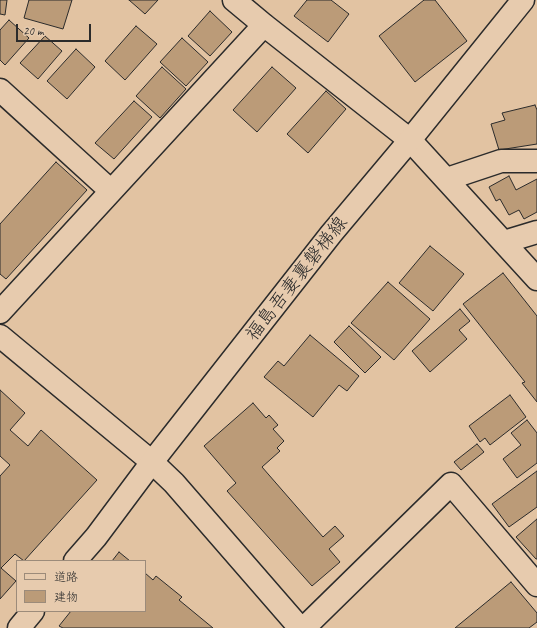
<!DOCTYPE html>
<meta charset="utf-8">
<style>
body{margin:0}
#map{position:relative;width:537px;height:628px;overflow:hidden;background:#e2c3a2;font-family:Caveat,"Klee One",sans-serif}
canvas{display:block}
.legend{position:absolute;left:16px;top:560px;width:130px;height:52px;box-sizing:border-box;background:#e7cbae;border:1px solid #9c8b7a;margin:0;padding:5px 7px;list-style:none;font-size:12px;color:#2b2b2b}
.legend li{display:flex;align-items:center;gap:8px;height:20px}
.legend b{width:20px;border:1px solid #9c8b7a}
.scale{position:absolute;left:16px;top:24px;width:75px;height:18px;box-sizing:border-box;border:2px solid #2b2b2b;border-top:0;padding-left:5px;font-size:12px;line-height:14px;white-space:nowrap;color:#2b2b2b;-webkit-text-stroke:3px #e7cbae;paint-order:stroke}
</style>
<div id="map">
<canvas width="537" height="628"></canvas>
<ul class="legend">
<li><b style="height:5px;background:#e7cbae"></b>道路</li>
<li><b style="height:11px;background:#bb9b78"></b>建物</li>
</ul>
<div class="scale">20 m</div>
</div>
<script>
const c = document.querySelector('canvas').getContext('2d');
c.lineJoin = 'round';
function fillPath(path, color) { c.fillStyle = color; c.fill(path, 'evenodd'); }
const toPath = rows => new Path2D(rows.map(r => 'M' + r).join(''));
function stroke(path, color, width, dash) { c.strokeStyle = color; c.lineWidth = width; c.lineCap = dash ? 'butt' : 'round'; c.setLineDash(dash || []); c.stroke(path); }
function drawText(font, color, halo, rows, align = 'center') {
  c.font = font + ' Caveat,"Klee One",sans-serif'; c.lineWidth = 3; c.setLineDash([]); c.textBaseline = 'middle'; c.strokeStyle = halo; c.fillStyle = color; for (const [text, x, y, turn = 0] of rows) {
    c.save(); c.translate(x, y); c.rotate((+turn || 0) * Math.PI / 180); c.textAlign = isNaN(turn) ? turn : align; if (halo) c.strokeText(text, 0, 0); c.fillText(text, 0, 0); c.restore();
  }
}
const building = toPath([
 [0,0,7,0,5,15,0,14,0,0],
 [29,0,72,0,63,29,24,18,29,0],
 [129,0,158,0,145,14,129,0],
 [307,0,331,0,349,14,328,42,294,16,307,0],
 [424,0,435,0,467,41,415,82,379,36,424,0],
 [210,11,232,32,210,56,188,36,210,11],
 [9,20,29,38,5,65,0,60,0,30,9,20],
 [136,26,157,44,125,80,105,61,136,26],
 [45,36,62,51,38,79,20,63,45,36],
 [182,38,208,62,186,86,160,62,182,38],
 [76,49,95,67,67,99,47,81,76,49],
 [162,67,186,89,160,118,136,96,162,67],
 [272,67,296,88,257,132,233,110,272,67],
 [326,91,346,109,308,153,287,134,326,91],
 [134,101,152,117,114,159,95,143,134,101],
 [535,105,537,110,537,144,499,150,491,124,505,120,502,113,535,105],
 [56,162,87,190,6,279,0,274,0,224,56,162],
 [509,176,516,190,537,179,537,212,524,219,519,210,509,215,500,199,496,201,489,187,509,176],
 [430,246,464,274,433,311,399,283,430,246],
 [503,273,537,316,537,402,522,383,525,382,463,304,503,273],
 [388,282,430,319,394,360,351,323,388,282],
 [460,309,470,321,459,330,467,339,430,372,412,351,460,309],
 [349,326,381,357,365,373,334,342,349,326],
 [310,335,359,376,347,391,339,385,313,417,264,377,278,361,284,366,310,335],
 [0,390,25,413,10,430,28,446,41,430,97,480,24,561,15,554,1,568,16,581,0,599,0,476,10,465,0,456,0,390],
 [510,395,526,417,490,445,485,438,480,442,469,426,510,395],
 [253,403,266,418,269,415,278,425,273,429,284,441,277,448,280,451,262,467,323,537,335,526,344,536,329,549,340,562,312,586,227,491,236,483,204,446,253,403],
 [527,420,537,433,537,463,517,478,503,459,521,445,511,433,527,420],
 [477,444,484,452,461,470,454,462,477,444],
 [537,471,537,507,509,527,492,504,537,471],
 [537,519,537,559,536,559,516,537,537,519],
 [119,552,130,561,112,561,119,552],
 [145,573,153,580,156,576,182,597,179,600,213,628,63,628,59,626,71,611,145,611,145,573],
 [511,582,537,613,537,622,529,628,455,628,511,582]
]);
const minor = toPath([
 [234,0,264,25,410,140,537,279],
 [0,90,111,191],
 [447,179,501,161,537,161],
 [504,242,537,232],
 [0,312,264,25],
 [0,336,152,462,174,483,300,628],
 [304,628,451,484,537,585]
]);
const major = toPath([
 [75,561,96,537,152,462,331,234,410,140,523,0],
 [19,628,33,611]
]);
const streetNames = [
 ["福島吾妻裏磐梯線",297,279,-52]
];
fillPath(building, '#bb9b78');
stroke(building, '#2b2b2b', 1);
stroke(minor, '#2b2b2b', 25);
stroke(major, '#2b2b2b', 25);
stroke(minor, '#e7cbae', 22);
stroke(major, '#e7cbae', 22);
drawText('19px', '#2b2b2b', '#e7cbae', streetNames);
</script>
